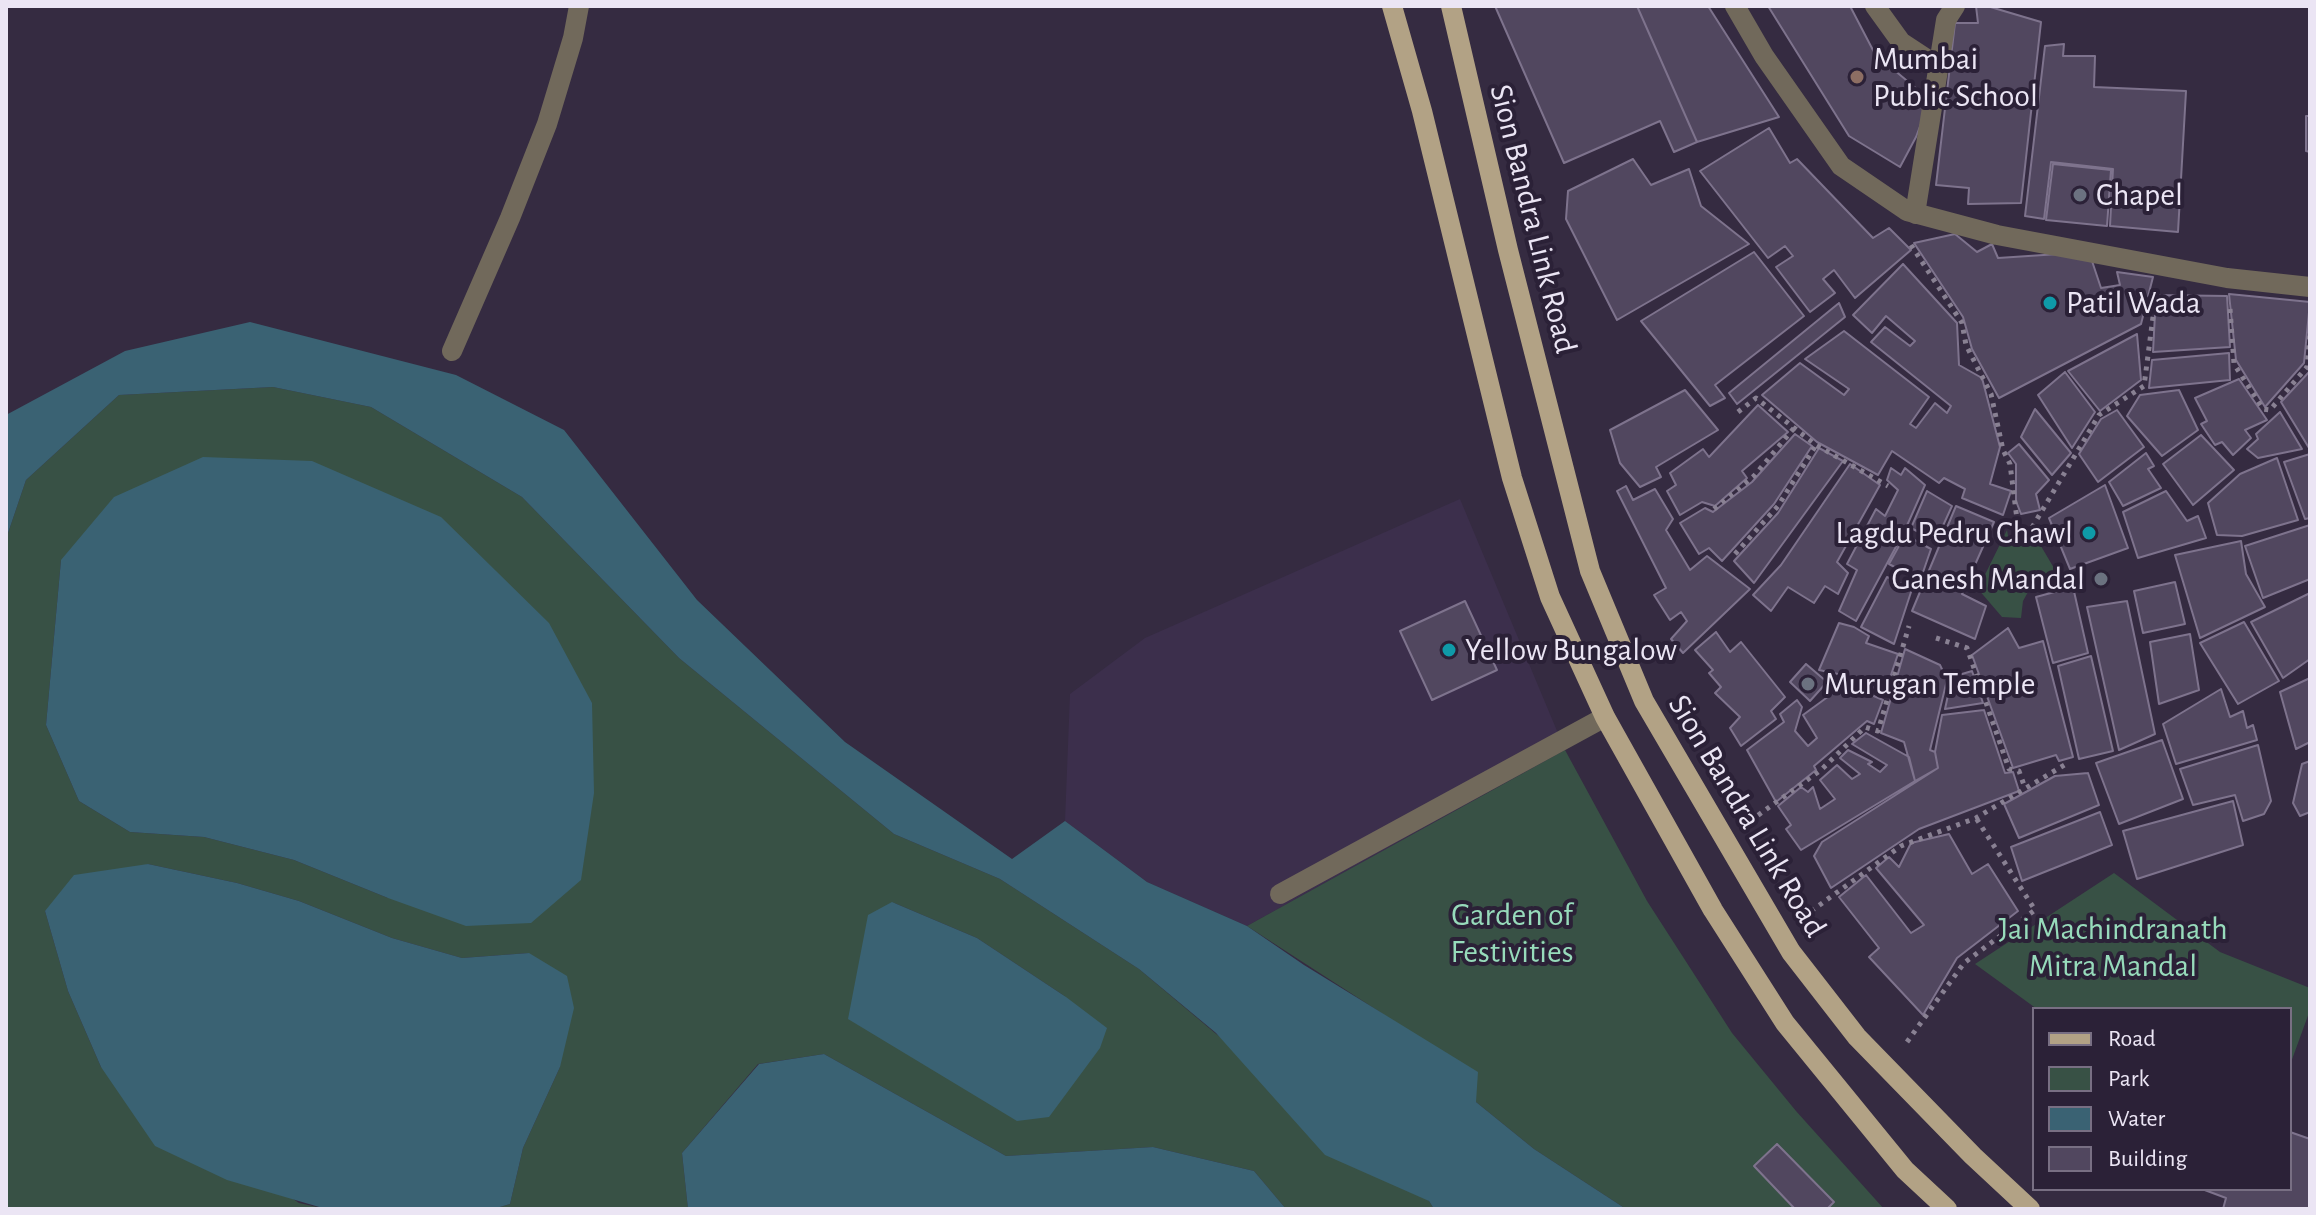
<!DOCTYPE html>
<style>
body{margin:0}
#map{position:relative;width:2316px;height:1215px;overflow:hidden;background:#352b41;font-family:"Alegreya Sans",sans-serif}
canvas{display:block}
.frame{position:absolute;inset:0;border:8px solid #ebe5f4;pointer-events:none}
.legend{position:absolute;left:2032px;top:1007px;width:260px;height:184px;box-sizing:border-box;background:#2b2137;border:2px solid #786f83;margin:0;padding:10px 14px;list-style:none;font-size:24px;color:#ebe5f4}
.legend li{display:flex;align-items:center;gap:16px;height:40px}
.legend b{width:40px;border:2px solid #786f83}
</style>
<div id="map">
<canvas width="2316" height="1215"></canvas>
<div class="frame"></div>
<ul class="legend">
<li><b style="height:10px;background:#b2a285"></b>Road</li>
<li><b style="height:22px;background:#385145"></b>Park</li>
<li><b style="height:22px;background:#3a6273"></b>Water</li>
<li><b style="height:22px;background:#51475f"></b>Building</li>
</ul>
</div>
<script>
const c = document.querySelector('canvas').getContext('2d');
c.lineJoin = 'round';
function fillPath(path, color) { c.fillStyle = color; c.fill(path, 'evenodd'); }
const toPath = rows => new Path2D(rows.map(r => 'M' + r).join(''));
function stroke(path, color, width, dash) { c.strokeStyle = color; c.lineWidth = width; c.lineCap = dash ? 'butt' : 'round'; c.setLineDash(dash || []); c.stroke(path); }
function drawText(font, color, halo, rows, align = 'center') {
  c.font = font + ' "Alegreya Sans",sans-serif'; c.lineWidth = 8; c.setLineDash([]); c.textBaseline = 'middle'; c.strokeStyle = halo; c.fillStyle = color; for (const [text, x, y, turn = 0] of rows) {
    c.save(); c.translate(x, y); c.rotate((+turn || 0) * Math.PI / 180); c.textAlign = isNaN(turn) ? turn : align; if (halo) c.strokeText(text, 0, 0); c.fillText(text, 0, 0); c.restore();
  }
}
const built = toPath([
 [1460,499,1565,750,1247,926,1147,882,1065,821,1070,694,1145,638]
]);
const green = toPath([
 [273,387,371,407,522,497,679,658,894,834,1000,879,1139,969,1215,1033,1429,1201,1434,1209,1286,1209,1254,1171,1153,1147,1006,1156,824,1054,758,1064,682,1153,688,1209,493,1209,510,1204,523,1148,560,1067,529,953,462,958,392,938,299,901,237,883,148,864,45,911,68,991,101,1067,299,1203,326,1209,6,1209,6,539,26,480,119,395],
 [61,560,388,898,294,860,204,837,130,832,79,801,46,725],
 [892,902,977,938,1066,997],
 [2007,530,2009,541,2038,541,2061,580,2033,583,2023,601,2021,618,2002,617,1978,589],
 [1565,750,1647,901,1732,1033,1796,1111,1884,1209,1626,1209,1534,1149,1476,1102,1383,1014,1247,926],
 [2114,873,2220,952,2310,988,2310,1010,2290,1065,2290,1009,2037,1009,1975,964]
]);
const water = toPath([
 [250,322,456,375,564,430,697,600,845,742,1012,859,1065,821,1147,882,1247,926,1304,965,1478,1072,1476,1102,1534,1149,1626,1209,1434,1209,1429,1201,1325,1155,1216,1033,1139,969,1000,879,894,834,679,658,522,497,371,407,273,387,119,395,26,480,6,539,6,415,125,351],
 [203,457,312,461,441,517,549,623,592,703,594,793,581,880,531,923,466,926,388,898,294,860,204,837,130,832,79,801,46,725,61,560,114,497],
 [148,864,237,883,299,901,392,938,462,958,529,953,567,976,574,1008,560,1067,523,1148,510,1204,493,1209,326,1209,227,1180,155,1146,101,1067,68,991,45,911,74,875],
 [892,902,977,938,1066,997,1107,1028,1100,1048,1049,1117,1017,1121,848,1019,868,915],
 [824,1054,1006,1156,1153,1147,1254,1171,1286,1209,688,1209,682,1153,759,1064]
]);
const building = toPath([
 [1495,6,1637,6,1697,142,1674,152,1660,121,1564,163,1495,6],
 [1637,6,1708,6,1779,117,1697,142,1637,6],
 [1768,6,1850,6,1875,54,1930,100,1916,137,1900,167,1849,136,1768,6],
 [1976,6,1987,6,2041,22,2021,203,1968,204,1969,188,1936,185,1955,23,1978,23,1976,6],
 [2064,44,2063,56,2095,56,2094,87,2186,91,2178,232,2110,226,2113,169,2051,162,2044,219,2025,216,2045,46,2064,44],
 [2306,116,2310,116,2310,152,2306,151,2306,116],
 [1769,128,1790,163,1797,159,1873,238,1889,228,1911,250,1855,298,1834,270,1823,279,1835,293,1810,312,1776,267,1793,256,1785,246,1768,258,1700,171,1769,128],
 [1633,159,1651,185,1689,169,1701,206,1749,244,1617,320,1566,219,1568,191,1633,159],
 [2053,164,2111,170,2107,226,2046,220,2053,164],
 [1955,234,1977,252,1992,244,1998,258,2089,252,2101,288,2120,285,2117,272,2153,277,2141,324,1999,398,1972,349,1963,317,1914,243,1955,234],
 [1754,252,1804,316,1715,385,1725,398,1710,406,1641,321,1754,252],
 [1903,264,1957,323,1959,365,1982,378,2000,447,1990,484,2011,491,2003,515,1962,498,1965,489,1944,478,1939,483,1892,451,1878,475,1817,442,1762,395,1800,363,1844,395,1849,389,1805,359,1844,331,1929,397,1910,424,1916,428,1935,403,1947,413,1951,406,1871,342,1885,327,1910,346,1915,341,1886,316,1872,333,1853,315,1903,264],
 [2229,294,2310,302,2304,363,2265,407,2236,360,2229,294],
 [2156,295,2227,296,2230,347,2153,352,2156,295],
 [1839,303,1845,317,1737,404,1729,393,1839,303],
 [2137,334,2141,380,2100,411,2068,371,2137,334],
 [2229,353,2230,380,2149,388,2152,360,2229,353],
 [2310,371,2310,448,2309,448,2281,402,2310,371],
 [2065,372,2095,412,2072,448,2038,395,2065,372],
 [2239,379,2267,420,2245,430,2251,438,2233,455,2222,442,2215,445,2201,424,2207,421,2195,398,2239,379],
 [1685,390,1718,430,1656,467,1661,477,1640,487,1620,463,1610,430,1685,390],
 [2179,390,2198,430,2162,456,2127,416,2140,395,2179,390],
 [1758,405,1788,432,1742,471,1747,478,1715,506,1702,502,1680,515,1667,491,1676,485,1670,473,1703,449,1709,457,1758,405],
 [2035,409,2071,453,2052,475,2021,437,2035,409],
 [2117,410,2144,447,2098,482,2079,454,2101,419,2117,410],
 [2280,412,2302,449,2258,458,2247,449,2258,439,2256,434,2280,412],
 [1795,434,1812,446,1774,504,1722,561,1709,548,1699,554,1680,523,1705,508,1713,512,1752,482,1795,434],
 [2201,435,2234,470,2193,505,2163,464,2201,435],
 [2019,444,2049,480,2036,494,2040,510,2021,514,2016,501,2016,464,2008,453,2019,444],
 [1819,448,1843,461,1754,583,1734,561,1778,513,1819,448],
 [2146,453,2154,466,2148,469,2161,488,2123,506,2109,482,2146,453],
 [2310,454,2310,518,2305,519,2284,462,2310,454],
 [2277,458,2298,520,2242,536,2217,535,2208,503,2240,474,2277,458],
 [1850,464,1880,485,1837,562,1848,573,1838,594,1825,586,1814,603,1788,587,1771,611,1753,595,1781,565,1850,464],
 [1891,468,1901,475,1905,468,1925,485,1905,530,1856,621,1839,611,1857,570,1847,564,1876,509,1885,516,1898,490,1887,480,1891,468],
 [2105,485,2128,548,2070,569,2049,518,2105,485],
 [1626,486,1633,500,1655,489,1673,519,1666,530,1690,570,1707,556,1750,589,1683,653,1671,639,1687,621,1681,612,1670,620,1654,595,1666,588,1617,491,1626,486],
 [1927,491,1952,506,1936,541,1911,528,1927,491],
 [2166,491,2187,521,2198,516,2206,538,2138,558,2123,512,2166,491],
 [1956,506,1994,522,1962,594,1986,606,1975,639,1912,611,1956,506],
 [2310,525,2310,579,2263,598,2245,546,2310,525],
 [1905,535,1931,549,1920,581,1889,564,1905,535],
 [2241,541,2246,574,2265,607,2200,638,2175,555,2241,541],
 [1887,577,1912,589,1894,644,1861,627,1887,577],
 [2175,582,2185,624,2143,633,2134,591,2175,582],
 [2073,587,2088,653,2053,663,2036,597,2073,587],
 [2310,593,2310,659,2283,678,2251,622,2310,593],
 [1465,601,1497,670,1432,700,1400,631,1465,601],
 [2127,601,2155,734,2119,750,2087,607,2127,601],
 [2244,622,2279,681,2238,704,2200,643,2244,622],
 [1839,623,1854,627,1869,636,1866,643,1898,654,1885,693,1852,677,1819,670,1839,623],
 [2008,628,2019,648,2043,641,2073,757,2059,761,2056,755,2013,768,1972,655,2008,628],
 [1716,632,1730,652,1741,642,1785,697,1771,711,1776,719,1741,746,1730,728,1740,717,1715,693,1721,687,1709,673,1713,670,1695,650,1716,632],
 [2190,634,2199,690,2159,704,2150,642,2190,634],
 [1905,649,1940,665,1947,680,1930,750,1935,752,1938,768,1915,781,1904,742,1881,733,1905,649],
 [2091,656,2113,751,2079,759,2058,666,2091,656],
 [1806,664,1827,682,1810,701,1790,682,1806,664],
 [1972,671,1983,703,1945,709,1952,677,1972,671],
 [2310,678,2310,742,2296,749,2280,692,2310,678],
 [1837,680,1883,700,1874,724,1867,721,1814,766,1816,770,1776,802,1747,750,1784,722,1780,714,1797,700,1802,707,1795,731,1808,746,1817,738,1803,715,1829,696,1837,680],
 [2221,689,2230,717,2243,711,2247,728,2253,725,2257,740,2176,764,2163,724,2221,689],
 [1984,710,2005,773,2013,772,2019,791,1919,829,1831,888,1814,856,1822,842,1938,768,1935,752,1942,715,1984,710],
 [1866,733,1909,757,1915,781,1801,850,1786,829,1791,825,1778,806,1801,787,1808,792,1813,787,1820,809,1835,799,1820,780,1837,765,1852,779,1860,774,1840,758,1848,750,1872,762,1868,764,1880,772,1887,765,1852,744,1866,733],
 [2162,740,2183,799,2119,824,2096,763,2162,740],
 [2258,745,2271,801,2264,814,2243,821,2235,795,2193,805,2180,769,2258,745],
 [2310,761,2310,812,2300,816,2293,803,2302,764,2310,761],
 [2088,773,2099,805,2019,838,2004,804,2055,776,2088,773],
 [2233,801,2243,845,2137,879,2123,831,2233,801],
 [2100,812,2112,845,2022,881,2011,847,2100,812],
 [1949,834,1972,874,1988,864,2018,911,1957,958,1923,1015,1869,957,1879,948,1839,897,1866,875,1911,933,1924,925,1876,868,1889,857,1899,867,1911,843,1949,834],
 [2290,1132,2310,1139,2310,1209,2223,1209,2226,1198,2202,1189,2290,1189,2290,1132],
 [1777,1144,1834,1202,1827,1209,1795,1209,1754,1166,1777,1144]
]);
const path = toPath([
 [1911,245,1962,323,1966,345,1991,394,2003,450,2010,464,2018,527],
 [2230,309,2234,364,2263,409,2270,410,2307,367,2310,332],
 [1738,412,1756,398,1816,445,1888,486],
 [1714,509,1754,476,1794,428],
 [2027,536,2099,415,2144,386,2156,294],
 [1735,554,1778,506,1816,445],
 [1936,638,1967,648,2009,769,2019,771,2025,788],
 [1750,821,1821,770,1865,727,1878,731,1909,626],
 [1803,917,1901,846,1976,818,2066,764],
 [1907,1042,1964,963,2035,910,1976,818]
]);
const service = toPath([
 [1280,894,1605,717]
]);
const minor = toPath([
 [1735,6,1764,56,1841,166,1907,211,1997,235,2227,278,2310,287],
 [1875,6,1901,42,1939,67],
 [1915,214,1946,20,1955,6],
 [452,351,510,218,547,124,573,38,579,6]
]);
const primary = toPath([
 [1392,6,1422,111,1512,478,1550,597,1605,717,1713,910,1785,1023,1905,1170,1947,1209],
 [1451,6,1508,250,1590,571,1644,701,1791,952,1857,1037,1973,1156,2030,1209]
]);
const markers = [
 [1857,77,8,"#8d6e63"],
 [2080,195,8,"#6b7280"],
 [2050,303,8,"#0f9aa8"],
 [2089,533,8,"#0f9aa8"],
 [2101,579,8,"#6b7280"],
 [1449,650,8,"#0f9aa8"],
 [1808,684,8,"#6b7280"]
];
const poiNames = [
 ["Mumbai",1873,59],
 ["Public School",1873,96],
 ["Chapel",2096,195],
 ["Patil Wada",2066,303],
 ["Lagdu Pedru Chawl",2073,533,"right"],
 ["Ganesh Mandal",2085,579,"right"],
 ["Yellow Bungalow",1465,650],
 ["Murugan Temple",1824,684]
];
const streetNames = [
 ["Sion Bandra Link Road",1533,219,76],
 ["Sion Bandra Link Road",1747,816,59]
];
const parkNames = [
 ["Garden of",1512,915],
 ["Festivities",1512,952],
 ["Jai Machindranath",2113,929],
 ["Mitra Mandal",2113,966]
];
fillPath(built, '#3c2f4c');
fillPath(green, '#385145');
fillPath(water, '#3a6273');
fillPath(building, '#51475f');
stroke(building, '#7e738d', 2);
stroke(path, '#898193', 5, [4, 6]);
stroke(service, '#71695b', 20);
stroke(minor, '#71695b', 20);
stroke(primary, '#b2a285', 20);
for (const [x, y, r, color] of markers) { const dot = new Path2D(); dot.arc(x, y, r, 0, 2 * Math.PI); c.fillStyle = color; c.fill(dot); stroke(dot, '#2b2137', 3); }
drawText('32px', '#ebe5f4', '#2b2137', poiNames, 'left');
drawText('32px', '#ebe5f4', '#2b2137', streetNames);
drawText('32px', '#97dbbb', '#2b2137', parkNames);
</script>
